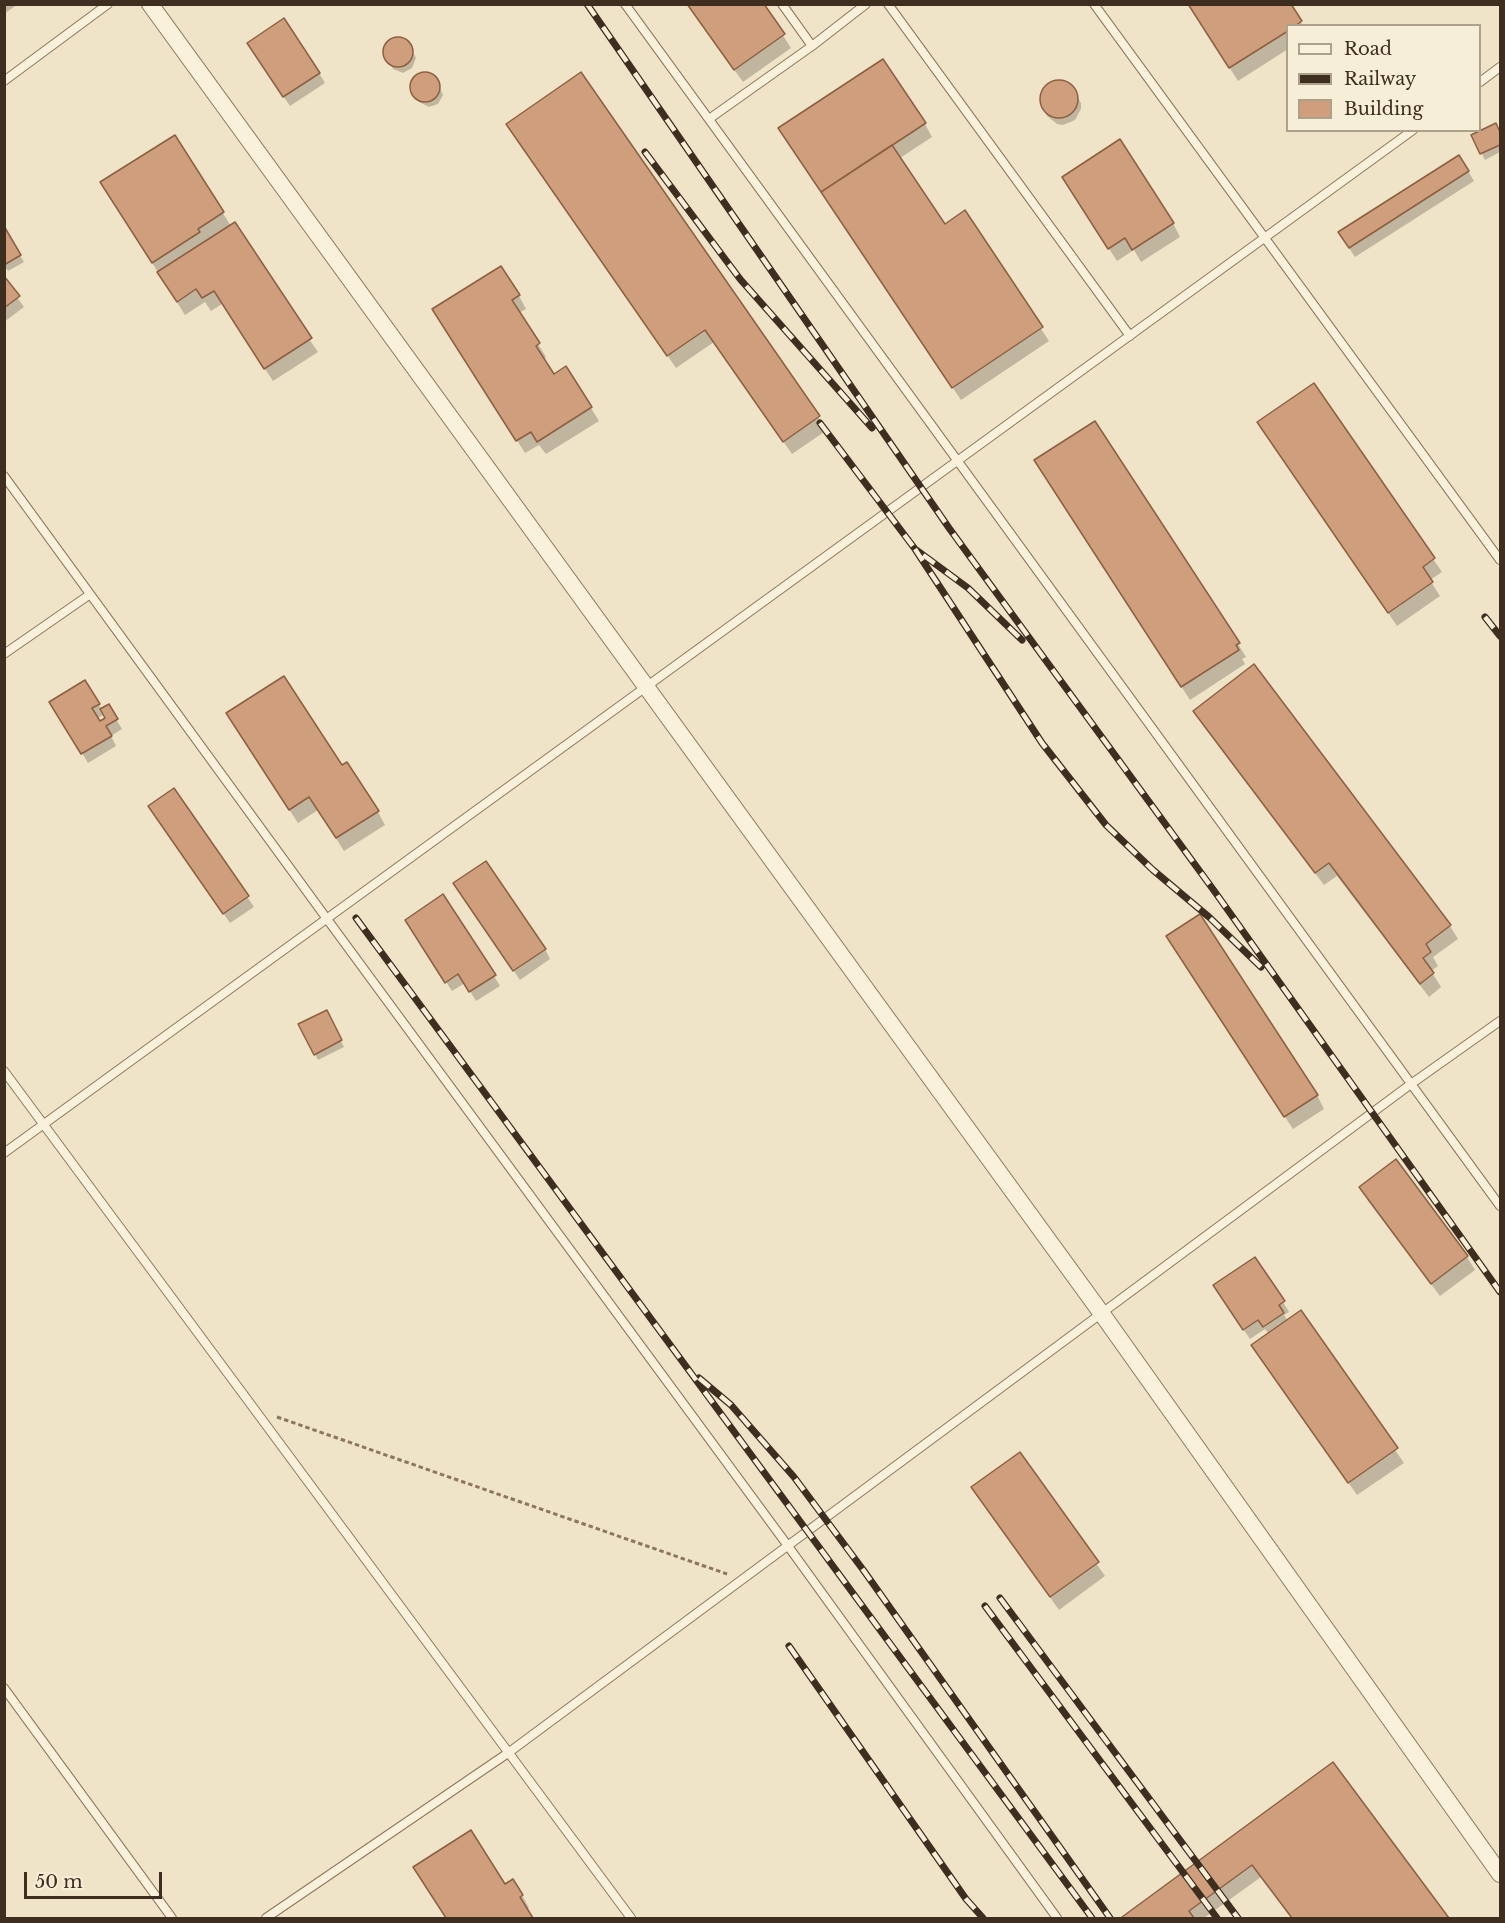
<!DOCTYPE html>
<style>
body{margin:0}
#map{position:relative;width:1505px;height:1923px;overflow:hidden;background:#f0e4c8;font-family:"Libre Baskerville",serif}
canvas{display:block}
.frame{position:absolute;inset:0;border:6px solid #3d2e20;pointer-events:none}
.legend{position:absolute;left:1286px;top:24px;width:195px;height:108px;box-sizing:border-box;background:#f7eed8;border:2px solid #ada18e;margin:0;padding:8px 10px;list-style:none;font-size:18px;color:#3d2e20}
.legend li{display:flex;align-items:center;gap:12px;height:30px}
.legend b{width:30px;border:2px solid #ada18e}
.scale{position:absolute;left:24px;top:1872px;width:138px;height:27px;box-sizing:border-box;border:3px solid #3d2e20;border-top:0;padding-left:8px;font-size:18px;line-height:21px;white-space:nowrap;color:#3d2e20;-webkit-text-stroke:4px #f7eed8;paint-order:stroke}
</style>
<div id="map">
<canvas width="1505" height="1923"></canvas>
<div class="frame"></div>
<ul class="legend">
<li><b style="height:8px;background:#faf1dc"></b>Road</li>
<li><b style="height:8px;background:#3d2e20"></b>Railway</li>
<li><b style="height:16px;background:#cf9f7d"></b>Building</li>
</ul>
<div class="scale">50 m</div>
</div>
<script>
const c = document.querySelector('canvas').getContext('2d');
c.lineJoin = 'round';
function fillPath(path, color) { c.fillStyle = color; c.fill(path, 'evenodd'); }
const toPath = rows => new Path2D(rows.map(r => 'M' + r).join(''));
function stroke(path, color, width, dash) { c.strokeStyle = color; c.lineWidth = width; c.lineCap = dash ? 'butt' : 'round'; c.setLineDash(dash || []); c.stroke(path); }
const shadow = toPath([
 [4,4,18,4,4,14],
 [687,4,763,4,791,48,743,82],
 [1189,4,1289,4,1303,26,1288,26,1288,49,1238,81],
 [397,38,407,41,416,58,412,68,403,73,393,69,384,52,387,43],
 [254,53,319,73,325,83,290,106],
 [427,73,436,78,443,95,438,104,429,107,419,102,412,85,417,76],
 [581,74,827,430,792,454,714,342,676,368,508,125],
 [1058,81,1070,85,1081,103,1081,109,1075,120,1063,125,1057,124,1047,116,1043,109,1041,96,1047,86],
 [925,124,932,137,900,158,944,226,964,212,1049,341,961,400,788,142],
 [1496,125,1500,134,1500,152,1485,160,1473,136],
 [174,137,231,226,318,352,273,381,222,304,211,311,205,302,185,315,110,196],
 [1468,171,1474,181,1355,257,1346,243],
 [1071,190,1173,223,1180,237,1141,262,1134,250,1117,261],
 [4,229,24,262,8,271,4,265],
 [4,279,24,307,4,322],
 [519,296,526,309,519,313,546,357,543,360,553,376,591,408,599,421,546,454,539,445,525,453,442,323],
 [1314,385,1442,572,1430,580,1440,596,1397,626,1259,423],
 [1044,474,1238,644,1246,657,1242,659,1245,664,1190,700],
 [85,682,102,710,108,706,122,729,111,736,116,746,88,763,52,702],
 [104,714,107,719,100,723,97,719],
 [1195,711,1450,926,1458,939,1433,957,1438,966,1431,971,1441,987,1429,997,1337,876,1324,885,1202,724],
 [235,727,342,767,378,812,385,825,344,851,318,810,298,823],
 [174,790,254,907,230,923,156,816],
 [461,894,545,949,550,959,520,980],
 [412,930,494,976,500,986,476,1001,465,983,452,991],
 [1175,950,1317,1095,1324,1109,1293,1129],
 [326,1012,344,1047,318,1060,315,1054],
 [1395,1161,1467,1257,1475,1270,1440,1296,1368,1201,1361,1187],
 [1220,1295,1283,1302,1289,1312,1284,1315,1288,1321,1300,1313,1404,1463,1357,1495,1261,1358,1269,1334,1265,1329,1250,1339],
 [1020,1455,1105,1576,1059,1610,973,1488],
 [1333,1764,1447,1918,1291,1918,1261,1877,1204,1918,1125,1918],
 [422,1880,505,1886,522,1895,529,1908,526,1910,532,1918,447,1918]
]);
const building = toPath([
 [687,4,764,4,785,34,734,70,687,4],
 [1188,4,1291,4,1302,21,1295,26,1288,26,1288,31,1229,68,1188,4],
 [284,18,320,73,283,97,247,43,284,18],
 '383 52a15 15 0 1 1 30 0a15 15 0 1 1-30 0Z',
 [883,59,926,123,821,192,778,128,883,59],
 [581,72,820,416,783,442,705,330,667,356,506,124,581,72],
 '410 87a15 15 0 1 1 30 0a15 15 0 1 1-30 0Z',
 '1040 99a19 19 0 1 1 38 0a19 19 0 1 1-38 0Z',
 [1496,123,1500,132,1500,145,1480,154,1471,135,1496,123],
 [175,135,224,212,198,229,200,232,152,263,100,182,175,135],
 [1120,139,1174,223,1132,250,1125,238,1108,249,1062,177,1120,139],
 [892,145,945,224,965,210,1043,327,952,388,821,192,892,145],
 [1459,155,1469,171,1349,248,1338,232,1459,155],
 [235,222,312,338,264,369,214,291,202,298,196,289,177,302,157,272,235,222],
 [4,226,21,255,4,265,4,226],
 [501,266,520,295,512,300,540,343,536,346,554,374,566,366,592,407,537,442,531,432,516,441,432,309,501,266],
 [4,276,20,296,4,308,4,276],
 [1314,383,1435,558,1423,567,1433,582,1388,613,1257,422,1314,383],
 [1095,421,1240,643,1236,645,1239,650,1181,687,1034,460,1095,421],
 [1254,664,1451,925,1426,944,1431,952,1423,958,1434,973,1420,984,1329,863,1315,873,1193,711,1254,664],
 [284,676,342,765,347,762,379,811,336,838,309,797,289,810,226,713,284,676],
 [85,680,100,704,92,708,100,721,105,718,100,709,109,704,118,719,106,726,112,736,81,754,49,702,85,680],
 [174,788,249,896,223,914,148,806,174,788],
 [486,861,546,949,513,971,453,883,486,861],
 [443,894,496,975,469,992,458,974,445,983,405,920,443,894],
 [1200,914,1318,1095,1284,1117,1166,936,1200,914],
 [327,1010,342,1040,314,1055,298,1024,327,1010],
 [1396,1159,1468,1256,1431,1284,1359,1187,1396,1159],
 [1255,1257,1285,1301,1279,1305,1284,1313,1263,1327,1258,1320,1243,1330,1213,1285,1255,1257],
 [1301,1310,1398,1448,1348,1483,1251,1345,1301,1310],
 [1020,1452,1099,1562,1050,1597,971,1487,1020,1452],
 [1333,1762,1449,1918,1292,1918,1252,1865,1189,1911,1194,1918,1124,1918,1122,1917,1333,1762],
 [471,1830,505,1884,513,1879,523,1895,520,1897,533,1918,446,1918,413,1867,471,1830]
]);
const path = toPath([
 [277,1417,727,1574]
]);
const lane = toPath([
 [625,4,1500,1206],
 [782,4,812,46,866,4],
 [888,4,1130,336],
 [1094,4,1500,560],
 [4,81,108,4],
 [1480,82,1500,67],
 [709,119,812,46],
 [4,476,327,919,788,1546,1057,1918],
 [4,654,89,595],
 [4,1071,631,1918],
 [4,1153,1413,130],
 [4,1688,172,1918],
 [266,1918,508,1753,1411,1084,1500,1021]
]);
const street = toPath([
 [150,4,1102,1314,1500,1874]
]);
const rail = toPath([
 [587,4,949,528,1215,892,1500,1292],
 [645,152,740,279,872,428],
 [820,423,915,549,968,588,1022,640],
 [915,549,1042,743,1106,825,1153,870,1209,917,1261,967],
 [1485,617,1500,636],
 [356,918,1092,1918],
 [699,1378,731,1405,794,1477,864,1571,1110,1918],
 [1000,1598,1238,1918],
 [985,1606,1217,1918],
 [789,1646,966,1899,983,1918]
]);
fillPath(shadow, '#0003');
fillPath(building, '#cf9f7d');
stroke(building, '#8d5f41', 1.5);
stroke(lane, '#8d765c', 10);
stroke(street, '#8d765c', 18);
stroke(path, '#8d765c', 3, [4.5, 3]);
stroke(lane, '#faf1dc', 8);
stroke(street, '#faf1dc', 16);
stroke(rail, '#3d2e20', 7);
stroke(rail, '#f7eed8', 4.5, [14]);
</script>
